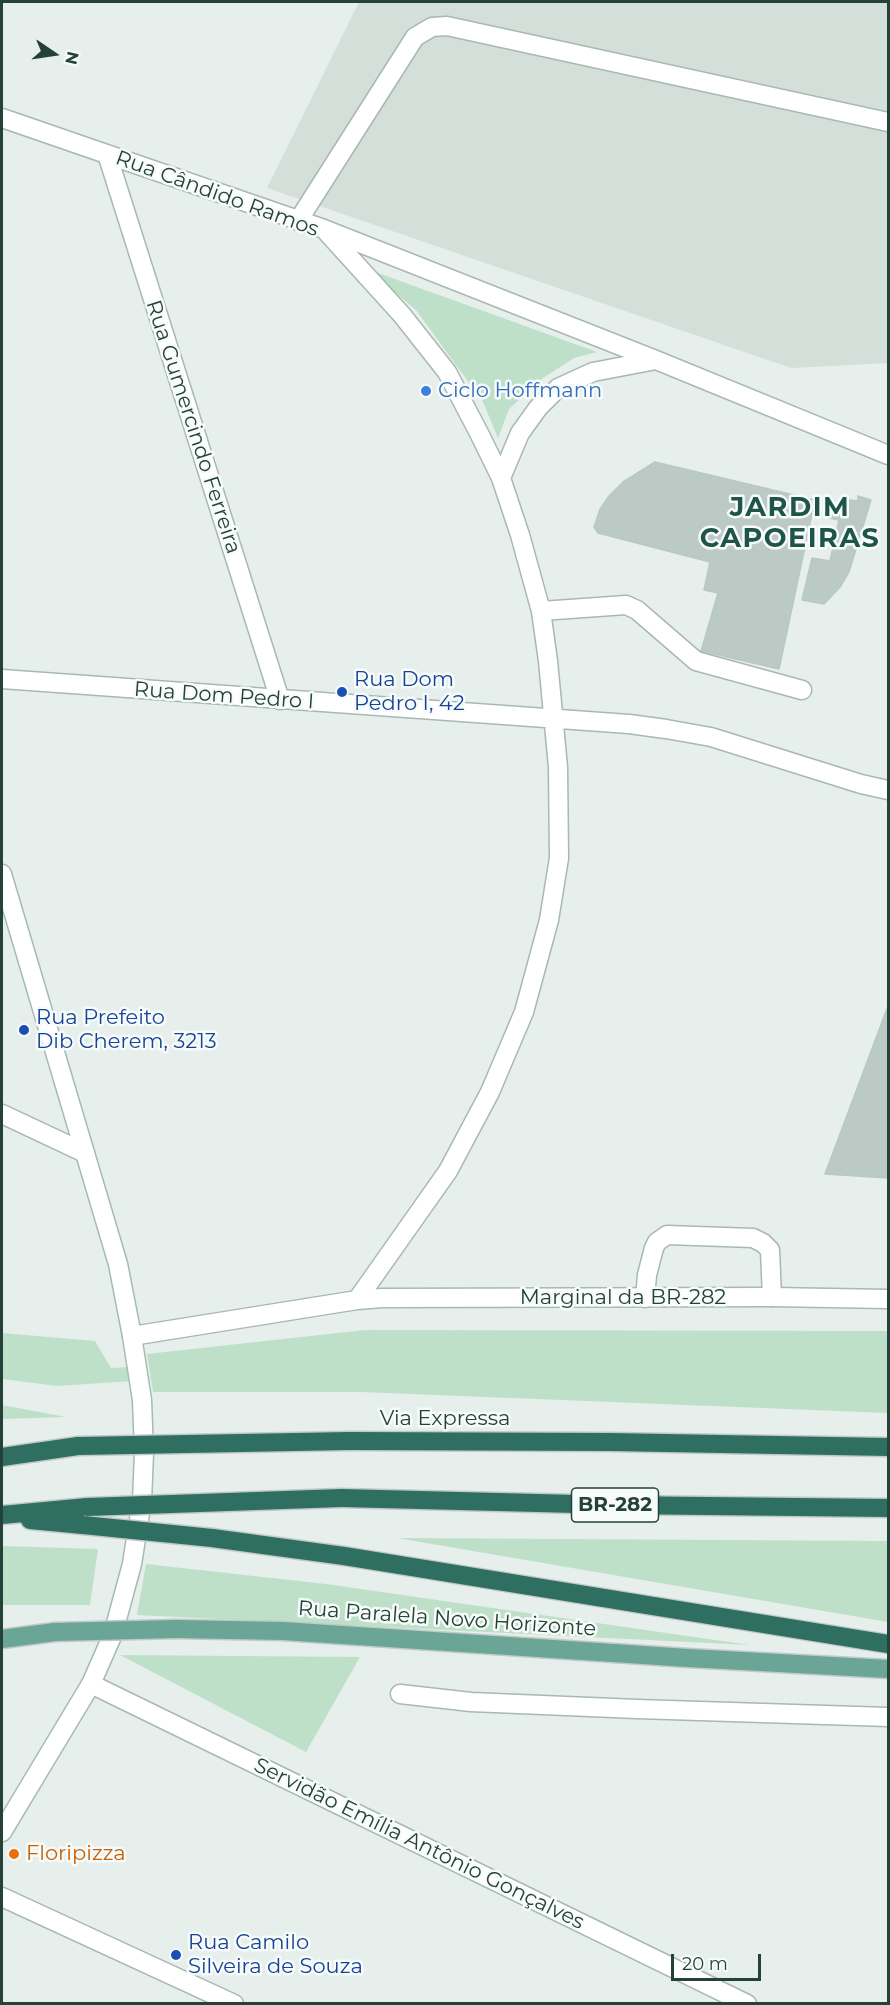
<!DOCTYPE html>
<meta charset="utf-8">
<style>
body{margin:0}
#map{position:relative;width:890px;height:2005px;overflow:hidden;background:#e6efeb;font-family:Montserrat,sans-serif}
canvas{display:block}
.frame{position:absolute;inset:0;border:3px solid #24423a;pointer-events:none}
.north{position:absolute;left:24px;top:24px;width:60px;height:60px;-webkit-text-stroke:4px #f7fbf9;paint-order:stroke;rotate:103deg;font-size:16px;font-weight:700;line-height:24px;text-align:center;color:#24423a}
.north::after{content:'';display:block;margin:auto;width:21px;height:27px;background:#24423a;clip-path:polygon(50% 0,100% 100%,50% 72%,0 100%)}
.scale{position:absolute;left:671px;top:1954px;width:90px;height:27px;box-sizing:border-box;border:3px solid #24423a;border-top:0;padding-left:8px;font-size:18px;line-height:21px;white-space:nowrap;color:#24423a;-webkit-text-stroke:4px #f7fbf9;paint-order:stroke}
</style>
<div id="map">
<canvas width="890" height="2005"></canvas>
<div class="frame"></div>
<div class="north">N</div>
<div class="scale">20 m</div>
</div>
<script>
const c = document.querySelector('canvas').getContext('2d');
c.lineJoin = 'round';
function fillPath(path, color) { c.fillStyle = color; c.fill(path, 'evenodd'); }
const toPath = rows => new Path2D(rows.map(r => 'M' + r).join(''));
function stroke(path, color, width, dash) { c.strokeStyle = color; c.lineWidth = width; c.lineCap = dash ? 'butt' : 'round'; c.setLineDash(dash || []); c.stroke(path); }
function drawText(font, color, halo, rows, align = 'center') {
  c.font = font + ' Montserrat,sans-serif'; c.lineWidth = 5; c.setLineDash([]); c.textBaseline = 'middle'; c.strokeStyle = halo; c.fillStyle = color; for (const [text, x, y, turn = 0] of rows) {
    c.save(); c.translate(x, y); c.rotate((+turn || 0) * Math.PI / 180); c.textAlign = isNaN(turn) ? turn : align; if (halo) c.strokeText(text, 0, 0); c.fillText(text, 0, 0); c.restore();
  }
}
const built = toPath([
 [359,2,888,2,888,363,791,368,267,188]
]);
const green = toPath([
 [367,269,597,352,574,358,543,378,509,409,498,438,483,402,416,310],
 [365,1330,888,1331,888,1413,361,1392,153,1392,147,1354],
 [2,1333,95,1341,111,1368,130,1367,132,1381,57,1386,2,1379],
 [2,1405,66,1417,2,1419],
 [397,1538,888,1541,888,1622,777,1603],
 [2,1546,98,1549,90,1605,2,1605],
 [146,1564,326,1584,750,1645,137,1615],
 [120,1655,360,1657,306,1752]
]);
const building = toPath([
 [655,462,815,500,779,669,701,651,718,593,704,590,710,562,598,533,594,527,600,509,609,496,623,482,655,462],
 [858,496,871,500,849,572,841,586,824,604,802,600,812,558,830,561,839,520,829,518,833,508,846,509,849,500,858,501,858,496],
 [888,1006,888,1178,825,1174,888,1006]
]);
const service = toPath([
 [298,221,415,37,432,27,447,26,888,122],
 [541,611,626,605,637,610,696,661,802,690],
 [645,1298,647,1275,654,1248,657,1242,667,1235,753,1238,763,1243,770,1250,772,1297],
 [400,1694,471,1702,637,1709,888,1717]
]);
const minor = toPath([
 [2,118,324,229,656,360,888,455],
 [107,154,280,700],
 [324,229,402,315,447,372,480,435,501,478,520,535,541,611,548,661,558,767,559,858,549,920,524,1012,490,1092,448,1171,357,1300],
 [501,478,520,433,538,408,558,388,593,372,656,360],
 [2,679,629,724,666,729,711,737,861,784,888,790],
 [2,1114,85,1153],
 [132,1336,357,1300,382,1298,772,1297,888,1299],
 [91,1684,747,2004],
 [2,1897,234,2004]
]);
const secondary = toPath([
 [2,874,118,1264,132,1336,142,1400,144,1453,142,1501,132,1564,113,1634,91,1684,2,1832]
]);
const primary = toPath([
 [176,1629,283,1631,688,1658,888,1669],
 [2,1639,55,1632]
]);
const motorway = toPath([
 [349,1441,610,1442,888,1447],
 [2,1457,78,1446],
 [341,1498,616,1505,888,1508],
 [2,1515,87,1507],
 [30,1520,83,1525],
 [212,1538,344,1556,888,1644]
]);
const primaryBridge = toPath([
 [55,1632,176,1629]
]);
const motorwayBridge = toPath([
 [78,1446,349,1441],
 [87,1507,341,1498],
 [83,1525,212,1538]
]);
const markers = [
 [426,391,6,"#3f7fe0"],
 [342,692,6,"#1a4fb4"],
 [24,1030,6,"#1a4fb4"],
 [14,1854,6,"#e8710a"],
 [176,1955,6,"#1a4fb4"]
];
const shields = [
 [615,1505,87]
];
const shieldNames = [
 ["BR-282",615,1505]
];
const streetNames = [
 ["Rua Cândido Ramos",217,194,20],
 ["Rua Gumercindo Ferreira",193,427,72],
 ["Rua Dom Pedro I",224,696,4],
 ["Marginal da BR-282",623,1298],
 ["Via Expressa",445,1419],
 ["Rua Paralela Novo Horizonte",447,1619,4],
 ["Servidão Emília Antônio Gonçalves",419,1844,26]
];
const shopNames = [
 ["Ciclo Hoffmann",438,391]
];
const transitNames = [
 ["Rua Dom",354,680],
 ["Pedro I, 42",354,704],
 ["Rua Prefeito",36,1018],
 ["Dib Cherem, 3213",36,1042],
 ["Rua Camilo",188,1943],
 ["Silveira de Souza",188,1967]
];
const foodNames = [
 ["Floripizza",26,1854]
];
const districtNames = [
 ["JARDIM",790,508],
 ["CAPOEIRAS",790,539]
];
fillPath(built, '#d4dfda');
fillPath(green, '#bfe0c8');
fillPath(building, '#bbcac4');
stroke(building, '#b8c9c2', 1.5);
stroke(service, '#a8b8b2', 21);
stroke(minor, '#a8b8b2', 21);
stroke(secondary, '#a4bbb3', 21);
stroke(primary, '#c2cac8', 21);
stroke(motorway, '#c2cac8', 21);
stroke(service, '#fff', 18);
stroke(minor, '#fff', 18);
stroke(secondary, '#fff', 18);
stroke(primary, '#6aa596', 18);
stroke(motorway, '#2f6f62', 18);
stroke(primaryBridge, '#c2cac8', 21, []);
stroke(motorwayBridge, '#c2cac8', 21, []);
stroke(primaryBridge, '#6aa596', 18);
stroke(motorwayBridge, '#2f6f62', 18);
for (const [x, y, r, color] of markers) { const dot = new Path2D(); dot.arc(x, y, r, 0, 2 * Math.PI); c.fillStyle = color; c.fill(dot); stroke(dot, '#f7fbf9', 2); }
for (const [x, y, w] of shields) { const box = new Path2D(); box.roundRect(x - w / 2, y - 17, w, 34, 4.5); c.fillStyle = '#f7fbf9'; c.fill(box); stroke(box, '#24423a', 1.5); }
drawText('bold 20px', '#24423a', null, shieldNames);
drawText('21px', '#24423a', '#f7fbf9', streetNames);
drawText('21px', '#366cbe', '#f7fbf9', shopNames, 'left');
drawText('21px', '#164399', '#f7fbf9', transitNames, 'left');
drawText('21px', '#c56008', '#f7fbf9', foodNames, 'left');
c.letterSpacing = '1.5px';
drawText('bold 27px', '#1f5548', '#f7fbf9', districtNames);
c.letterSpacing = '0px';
</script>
